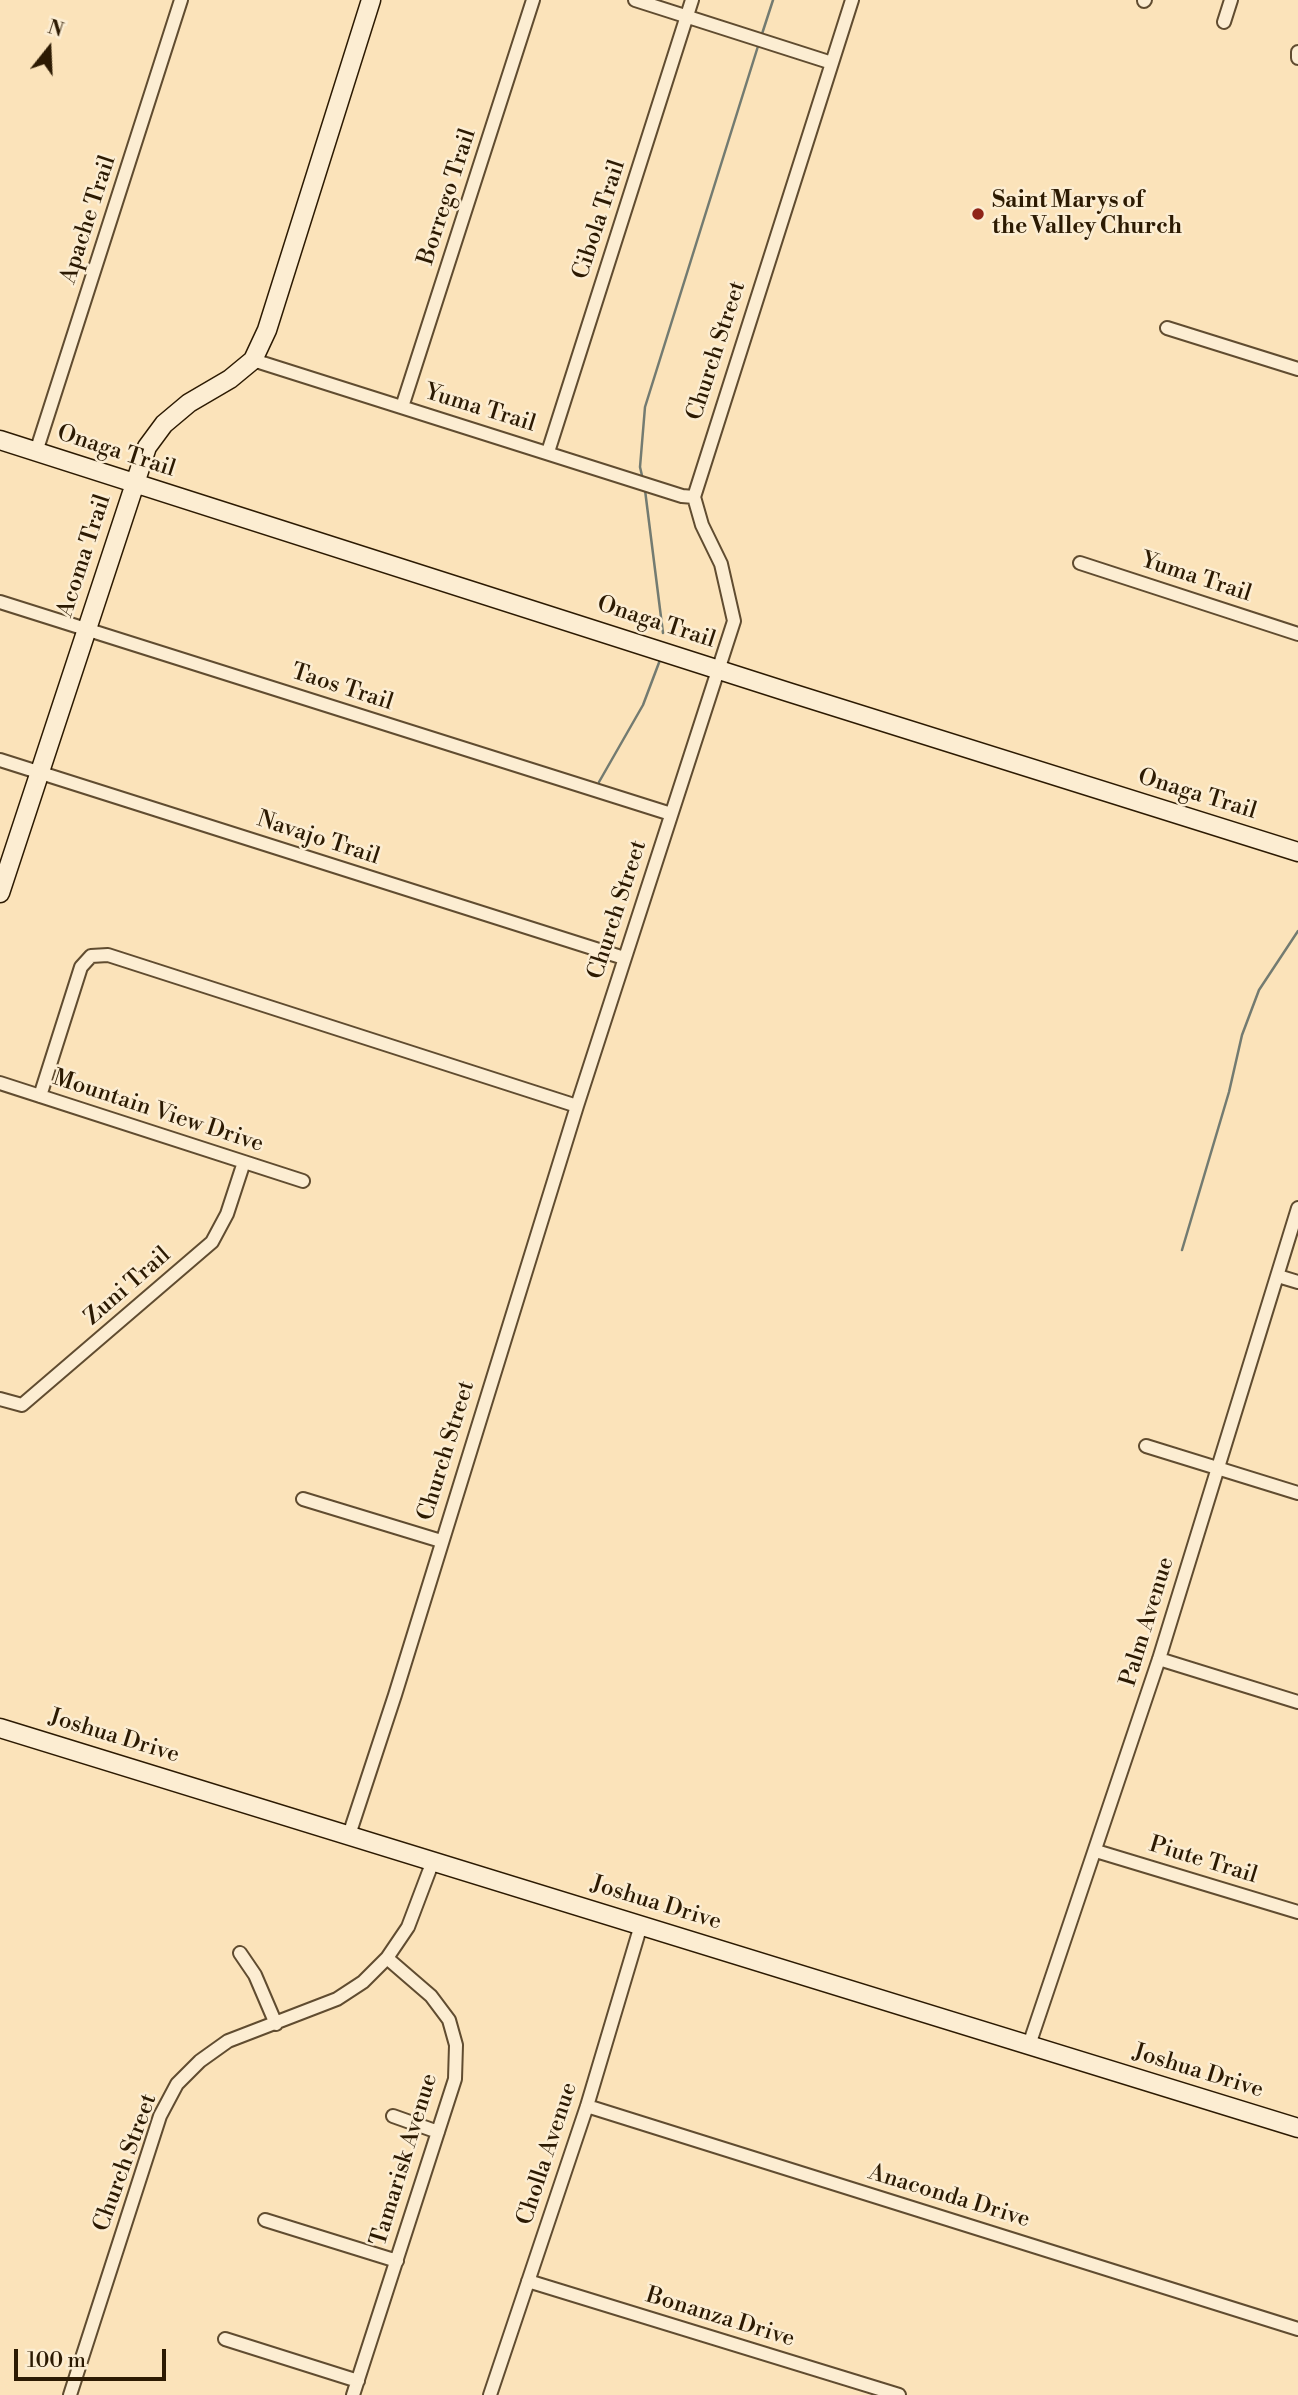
<!DOCTYPE html>
<style>
body{margin:0}
#map{position:relative;width:1298px;height:2395px;overflow:hidden;background:#fbe3ba;font-family:"Libre Bodoni",serif}
canvas{display:block}
.north{position:absolute;left:14px;top:14px;width:70px;height:70px;-webkit-text-stroke:5px #fcedd2;paint-order:stroke;rotate:18deg;font-size:19px;font-weight:700;line-height:28px;text-align:center;color:#2c1a02}
.north::after{content:'';display:block;margin:auto;width:24px;height:32px;background:#2c1a02;clip-path:polygon(50% 0,100% 100%,50% 72%,0 100%)}
.scale{position:absolute;left:14px;top:2349px;width:152px;height:32px;box-sizing:border-box;border:4px solid #2c1a02;border-top:0;padding-left:9px;font-size:21px;line-height:24px;white-space:nowrap;color:#2c1a02;-webkit-text-stroke:5px #fcedd2;paint-order:stroke}
</style>
<div id="map">
<canvas width="1298" height="2395"></canvas>
<div class="north">N</div>
<div class="scale">100 m</div>
</div>
<script>
const c = document.querySelector('canvas').getContext('2d');
c.lineJoin = 'round';
const toPath = rows => new Path2D(rows.map(r => 'M' + r).join(''));
function stroke(path, color, width, dash) { c.strokeStyle = color; c.lineWidth = width; c.lineCap = dash ? 'butt' : 'round'; c.setLineDash(dash || []); c.stroke(path); }
function drawText(font, color, halo, rows, align = 'center') {
  c.font = font + ' "Libre Bodoni",serif'; c.lineWidth = 5; c.setLineDash([]); c.textBaseline = 'middle'; c.strokeStyle = halo; c.fillStyle = color; for (const [text, x, y, turn = 0] of rows) {
    c.save(); c.translate(x, y); c.rotate((+turn || 0) * Math.PI / 180); c.textAlign = isNaN(turn) ? turn : align; if (halo) c.strokeText(text, 0, 0); c.fillText(text, 0, 0); c.restore();
  }
}
const stream = toPath([
 [761,37,773,0],
 [643,480,640,467,645,407,759,43],
 [645,490,663,633],
 [599,782,643,705,660,660],
 [1182,1250,1229,1092,1242,1035,1259,990,1298,931]
]);
const street = toPath([
 [635,0,832,63],
 [1144,1,1145,0],
 [1224,22,1231,0],
 [1298,52,1298,58],
 [1167,328,1298,369],
 [253,360,682,496,694,497],
 [402,407,533,0],
 [36,452,181,0],
 [548,452,692,0],
 [1080,563,1298,634],
 [0,602,671,814],
 [0,760,624,958],
 [0,1083,303,1181],
 [40,1096,81,967,91,956,108,955,577,1106],
 [1278,1276,1298,1282],
 [0,1399,22,1405,212,1242,227,1214,244,1162],
 [1146,1446,1298,1493],
 [303,1499,441,1541],
 [1159,1659,1298,1702],
 [349,1835,395,1695,577,1106,734,621,721,564,702,525,694,497,852,0],
 [1096,1851,1298,1912],
 [240,1953,255,1975,276,2024],
 [1029,2045,1159,1659,1298,1208],
 [587,2106,1298,2329],
 [393,2116,438,2132],
 [265,2220,397,2261],
 [528,2281,899,2395],
 [225,2339,358,2381],
 [70,2395,160,2116,177,2084,200,2061,228,2041,337,1999,363,1982,387,1958,408,1927,433,1861],
 [353,2395,455,2079,456,2045,449,2020,431,1996,387,1958],
 [490,2395,587,2106,641,1925]
]);
const secondary = toPath([
 [0,440,788,692,1298,852],
 [0,893,147,447,164,424,189,403,230,379,253,360,267,330,371,0],
 [0,1728,1298,2128]
]);
const markers = [
 [978,214,7,"#8f2418"]
];
const streetNames = [
 ["Borrego Trail",448,197,-72],
 ["Apache Trail",89,220,-72],
 ["Cibola Trail",600,220,-72],
 ["Church Street",717,351,-72],
 ["Yuma Trail",480,409,17],
 ["Onaga Trail",116,452,18],
 ["Acoma Trail",85,556,-72],
 ["Yuma Trail",1196,578,18],
 ["Onaga Trail",656,623,18],
 ["Taos Trail",342,688,18],
 ["Onaga Trail",1197,795,17],
 ["Navajo Trail",318,839,18],
 ["Church Street",618,910,-72],
 ["Mountain View Drive",158,1112,18],
 ["Zuni Trail",128,1287,-41],
 ["Church Street",447,1451,-73],
 ["Palm Avenue",1148,1622,-73],
 ["Joshua Drive",114,1737,17],
 ["Piute Trail",1203,1861,17],
 ["Joshua Drive",656,1904,17],
 ["Joshua Drive",1198,2072,17],
 ["Cholla Avenue",548,2154,-72],
 ["Tamarisk Avenue",405,2160,-73],
 ["Church Street",126,2163,-70],
 ["Anaconda Drive",949,2197,17],
 ["Bonanza Drive",720,2318,17]
];
const poiNames = [
 ["Saint Marys of",992,201],
 ["the Valley Church",992,227]
];
stroke(stream, '#737b71', 2.5);
stroke(street, '#604c30', 16);
stroke(secondary, '#2c1a02', 21);
stroke(street, '#fcedd2', 12);
stroke(secondary, '#fcedd2', 18);
for (const [x, y, r, color] of markers) { const dot = new Path2D(); dot.arc(x, y, r, 0, 2 * Math.PI); c.fillStyle = color; c.fill(dot); stroke(dot, '#fcedd2', 2.5); }
drawText('23px', '#2c1a02', '#fcedd2', streetNames);
drawText('bold 23px', '#2c1a02', '#fcedd2', poiNames, 'left');
</script>
